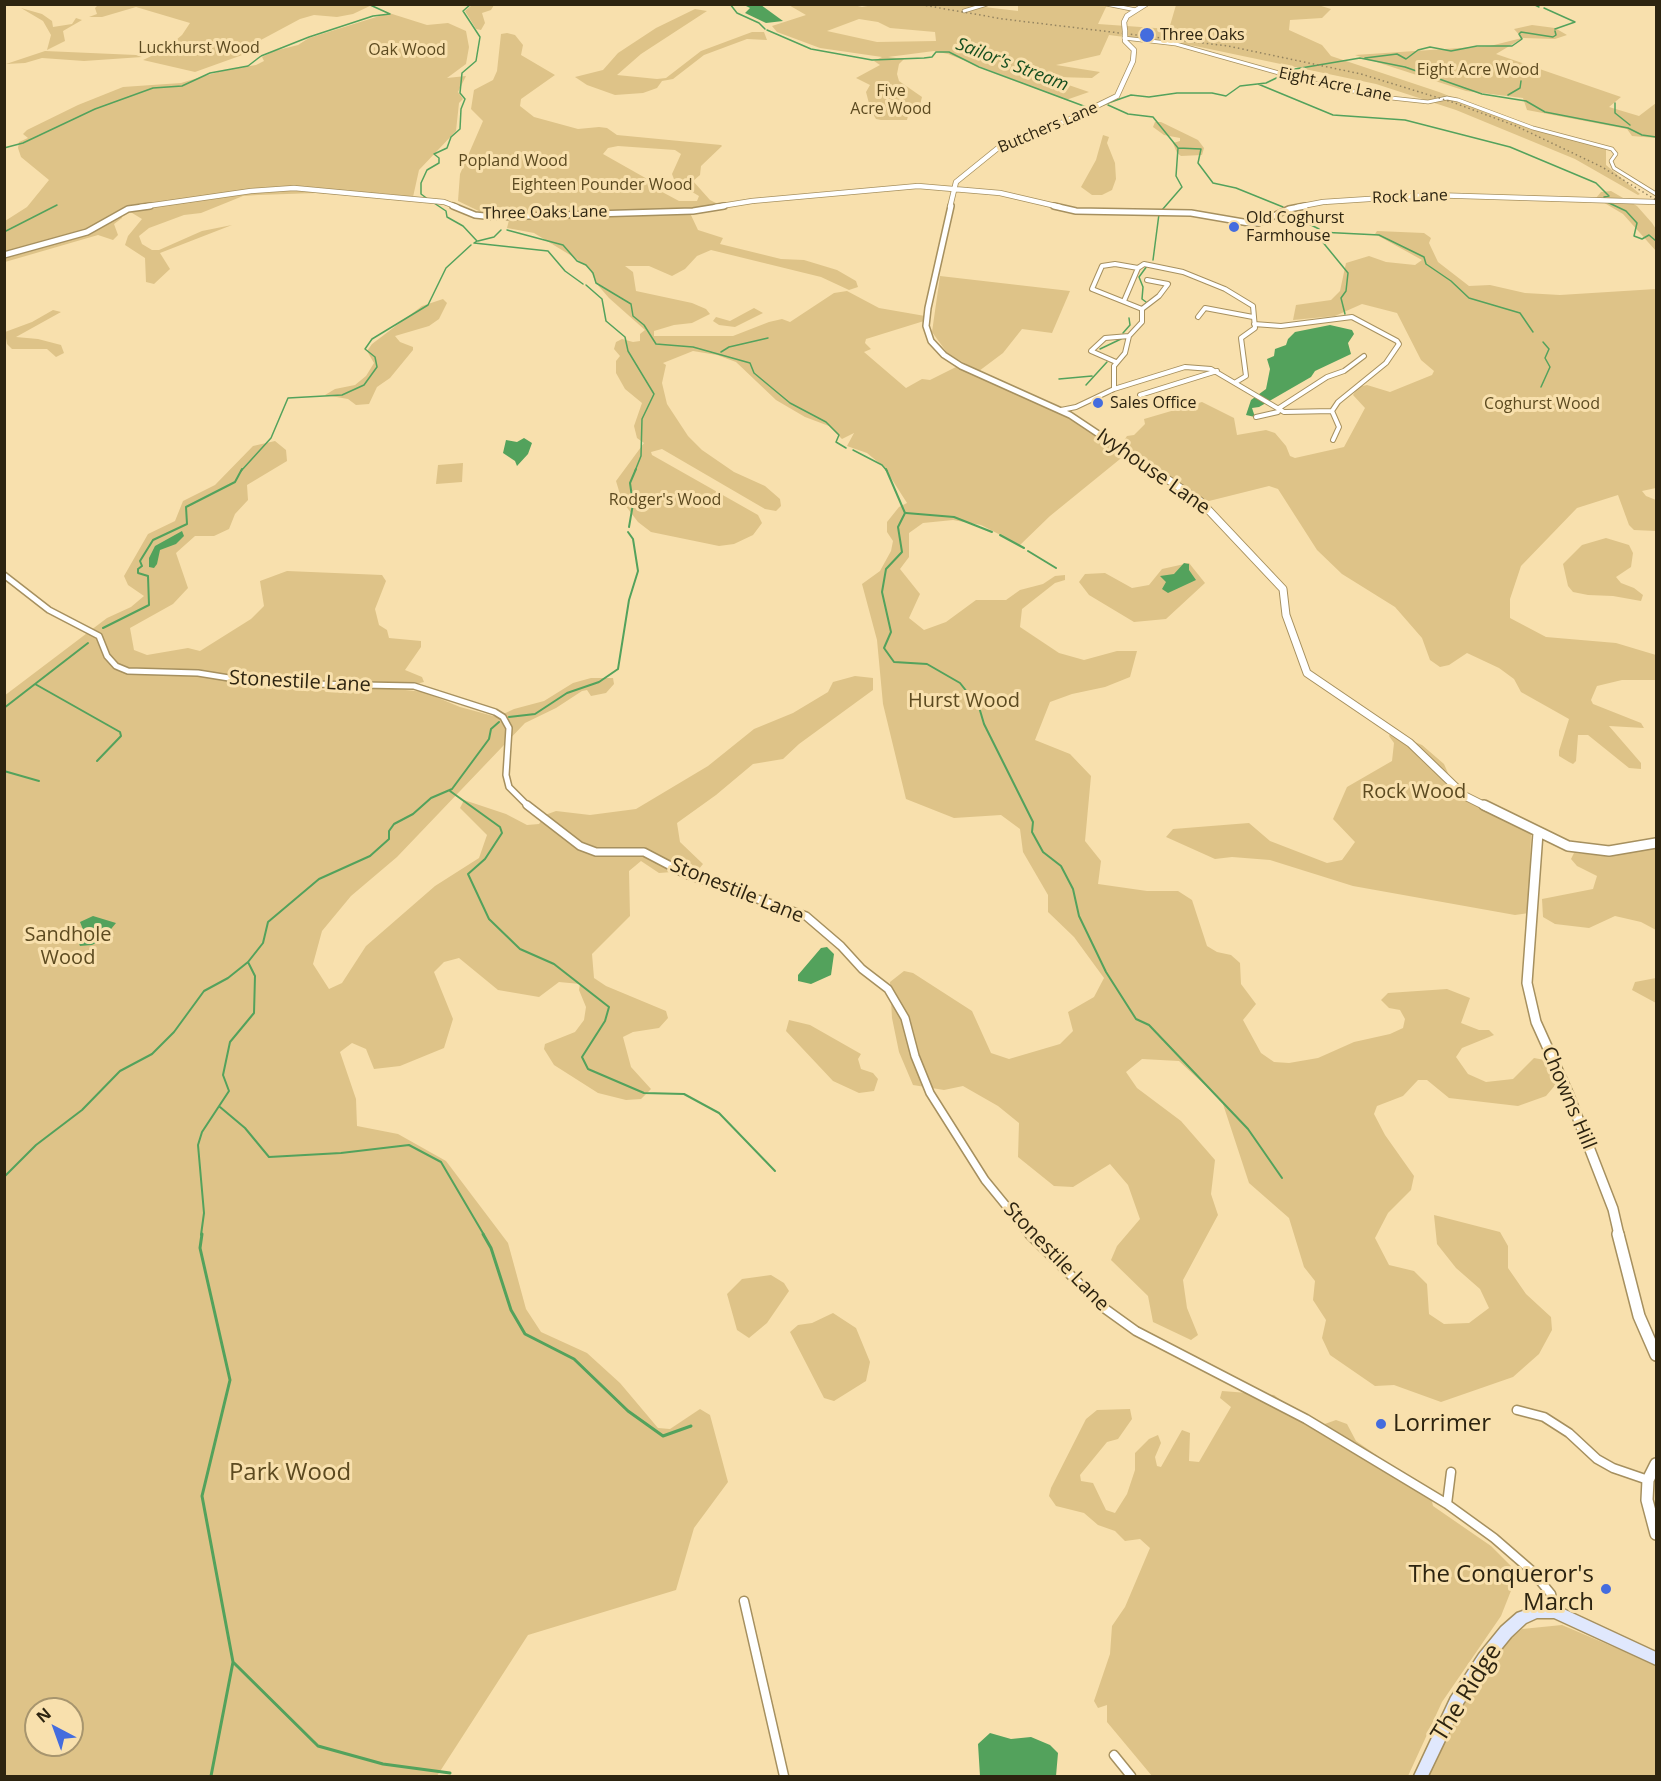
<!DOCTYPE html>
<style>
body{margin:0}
#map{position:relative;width:1661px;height:1781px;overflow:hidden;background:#f8e0ad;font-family:"Open Sans",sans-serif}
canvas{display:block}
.frame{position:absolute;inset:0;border:6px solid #2d2410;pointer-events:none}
.north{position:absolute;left:24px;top:1697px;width:60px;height:60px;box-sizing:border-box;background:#f8e0ad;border:2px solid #a7956e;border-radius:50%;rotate:319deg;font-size:16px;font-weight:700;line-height:24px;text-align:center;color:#2d2410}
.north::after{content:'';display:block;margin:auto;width:21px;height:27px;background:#446cde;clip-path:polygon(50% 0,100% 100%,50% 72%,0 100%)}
</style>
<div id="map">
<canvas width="1661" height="1781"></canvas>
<div class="frame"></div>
<div class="north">N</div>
</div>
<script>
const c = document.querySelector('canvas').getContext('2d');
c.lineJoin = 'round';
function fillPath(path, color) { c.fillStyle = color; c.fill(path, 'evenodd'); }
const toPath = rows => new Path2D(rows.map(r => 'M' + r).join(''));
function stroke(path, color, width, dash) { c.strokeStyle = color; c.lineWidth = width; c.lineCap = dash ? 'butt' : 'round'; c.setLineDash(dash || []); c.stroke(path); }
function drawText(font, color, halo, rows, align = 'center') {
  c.font = font + ' "Open Sans",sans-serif'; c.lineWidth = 6; c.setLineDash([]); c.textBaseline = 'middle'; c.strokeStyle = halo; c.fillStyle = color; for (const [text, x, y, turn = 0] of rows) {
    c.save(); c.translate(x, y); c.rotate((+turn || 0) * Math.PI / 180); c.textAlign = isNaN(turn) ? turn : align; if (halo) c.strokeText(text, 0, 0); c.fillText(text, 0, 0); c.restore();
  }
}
const green = toPath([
 [787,4,849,4,862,7,879,4,959,4,1018,11,1018,5,1107,5,1098,24,1169,29,1176,5,1318,5,1331,9,1322,18,1290,20,1289,30,1322,45,1331,56,1439,92,1532,129,1606,149,1606,165,1640,194,1638,195,1575,159,1456,110,1376,84,1195,46,1109,35,1100,55,1056,65,1100,72,1092,78,1056,77,1054,80,1089,92,1066,100,948,54,934,51,888,57,904,59,899,64,897,74,899,81,922,97,919,109,909,112,907,120,881,120,876,119,871,111,866,92,870,85,856,78,880,65,874,61,882,57,820,48,777,32,772,26,806,15],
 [859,19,878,22,890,28,935,32,936,41,877,42,827,31],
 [98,5,98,4,372,5,353,14,337,17,314,15,300,19,259,41,259,49,195,72,143,60,164,50,182,35,190,23,136,7,102,17,89,17,97,14,95,8],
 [472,5,494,5,491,10,482,13,485,23,481,30,476,29,465,11],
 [21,8,42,14,52,21,53,27,72,24,76,18,82,20,63,31,65,41,47,50,51,35,43,21],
 [695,9,707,11,641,54,617,75,657,79,666,78,701,51,752,32,764,32,767,40,747,39,704,55,673,79,662,81,657,88,643,93,615,95,587,85,575,77,603,70,618,53,656,28],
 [389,13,427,25,448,23,466,31,469,47,466,64,447,78,466,76,458,92,463,99,459,103,456,131,419,170,413,197,380,193,371,197,316,193,258,195,243,196,201,213,184,215,149,228,139,236,142,244,152,250,159,250,202,231,232,225,160,253,170,269,154,284,146,282,145,258,125,245,128,236,142,219,124,208,116,213,122,214,122,218,114,224,118,235,113,240,98,235,5,262,5,221,27,207,49,180,21,157,18,148,19,142,28,138,23,134,27,130,78,105,123,87,181,83,225,70,256,65,264,61,262,57,274,51,298,45,309,38],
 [1532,25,1555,28,1567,35,1555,39,1523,38,1496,54,1621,97,1609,107,1639,116,1656,103,1656,138,1632,136,1627,129,1527,110,1523,98,1466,91,1355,55,1490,46,1522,38,1514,29],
 [507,33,515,35,523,45,521,55,555,75,521,99,520,106,534,117,578,129,599,127,607,128,617,135,721,145,722,146,701,166,700,175,693,181,710,200,720,205,681,210,523,214,483,213,458,201,460,174,483,121,471,109,474,90,493,80,497,71,501,34],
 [618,146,675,150,681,154,672,174,675,182,699,196,697,201,679,201,651,186,649,180,603,154,608,148],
 [45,51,136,55,142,57,84,61,42,58,25,63,6,64],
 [1155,122,1161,122,1198,140,1204,148,1202,155,1181,156,1177,153,1173,143,1180,141,1180,138,1164,135,1153,127],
 [1103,135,1109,137,1107,143,1115,163,1116,179,1112,190,1102,195,1092,195,1081,187,1096,160],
 [1611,191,1637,206,1652,223,1656,229,1656,251,1623,214,1596,198,1601,192],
 [690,213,698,230,723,238,720,244,781,259,804,260,837,270,856,281,858,287,849,290,821,277,711,250,697,256,685,269,672,276,649,266,625,266,633,272,636,291,692,303,706,309,710,314,692,323,674,325,654,331,654,336,733,336,769,322,782,319,790,322,834,293,847,291,879,308,925,316,924,321,866,339,865,343,871,349,864,352,906,388,922,379,930,380,958,366,1040,405,1062,413,1125,455,1050,516,1020,545,981,525,953,520,923,523,909,533,909,557,900,569,920,594,909,618,924,630,946,622,976,600,1006,600,1020,590,1043,584,1055,576,1065,575,1065,580,1055,583,1022,609,1020,627,1059,653,1084,660,1117,651,1137,651,1130,677,1105,687,1072,694,1050,702,1035,740,1070,754,1091,776,1085,841,1101,861,1098,884,1147,891,1178,891,1192,900,1207,946,1217,952,1231,955,1240,963,1241,984,1256,1004,1243,1020,1261,1053,1274,1062,1289,1063,1318,1058,1354,1042,1390,1034,1403,1028,1405,1019,1400,1010,1389,1008,1381,1000,1388,993,1447,989,1470,998,1461,1023,1479,1030,1489,1030,1494,1035,1462,1048,1456,1057,1468,1074,1486,1082,1513,1079,1534,1058,1550,1061,1557,1083,1546,1096,1518,1106,1449,1098,1427,1080,1418,1080,1403,1096,1377,1106,1374,1114,1385,1135,1414,1176,1411,1190,1388,1213,1375,1238,1389,1265,1414,1271,1427,1284,1429,1314,1444,1324,1469,1323,1489,1308,1480,1289,1456,1268,1437,1244,1434,1215,1500,1232,1508,1246,1508,1268,1526,1294,1551,1317,1552,1330,1539,1354,1513,1377,1441,1402,1394,1385,1375,1386,1330,1355,1322,1338,1326,1320,1313,1300,1315,1281,1304,1267,1289,1218,1249,1183,1222,1101,1179,1061,1142,1059,1126,1072,1137,1088,1181,1121,1215,1160,1211,1194,1218,1215,1183,1280,1187,1308,1198,1335,1191,1340,1153,1322,1148,1296,1111,1260,1117,1246,1140,1219,1128,1185,1110,1164,1073,1187,1054,1186,1018,1157,1019,1123,998,1106,963,1086,944,1090,913,1085,899,1052,892,1018,890,982,904,971,913,973,972,1011,991,1053,1009,1059,1060,1044,1073,1031,1068,1012,1094,997,1104,978,1074,937,1048,912,1048,895,1023,852,1020,829,1001,815,954,818,906,799,883,704,877,640,862,584,880,571,891,551,893,541,887,532,887,522,899,507,907,503,884,467,867,453,847,446,854,433,842,439,829,426,805,417,776,400,736,362,717,355,693,351,663,363,666,365,662,383,667,404,688,436,702,450,734,472,765,486,780,499,781,506,776,511,765,509,662,449,651,452,652,455,758,515,762,523,753,535,734,544,719,546,651,532,638,522,622,501,616,481,644,443,637,438,634,426,642,403,625,389,616,373,616,361,620,356,614,349,616,342,622,339,633,342,640,341,640,334,645,330,609,298,596,283,590,269,575,258,534,233,507,228,509,220,516,217],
 [1377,231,1424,233,1431,238,1429,243,1438,262,1469,286,1490,285,1525,293,1560,295,1656,289,1656,488,1642,491,1646,496,1656,500,1656,531,1634,530,1629,525,1618,495,1577,508,1521,566,1510,599,1510,618,1546,637,1616,643,1656,655,1656,680,1622,680,1597,686,1591,700,1593,704,1641,723,1644,728,1609,726,1641,763,1641,769,1629,768,1588,735,1578,735,1576,761,1573,764,1569,762,1559,756,1559,751,1569,719,1521,692,1514,679,1499,668,1467,653,1449,665,1440,667,1430,660,1422,638,1395,607,1342,574,1317,550,1278,489,1269,486,1205,502,1121,445,1127,436,1134,435,1145,424,1144,419,1202,402,1234,418,1237,435,1266,430,1275,433,1286,446,1290,456,1295,458,1344,447,1365,408,1353,395,1358,387,1367,385,1390,392,1432,375,1434,371,1421,360,1397,313,1362,304,1335,316,1293,320,1296,305,1331,300,1340,291,1346,263,1369,256,1386,262,1415,265,1422,260,1375,234],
 [940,276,1070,291,1052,333,1022,329,1003,353,979,371,948,354,932,332],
 [443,299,447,303,439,319,429,326,395,336,400,342,413,347,413,350,390,378,377,387,369,404,356,405,348,399,325,395,335,389,355,385,366,376,374,363,367,351,372,344,422,306],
 [754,308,763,313,735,327,719,325,713,321,716,317,730,321],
 [53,310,61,312,16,337,38,339,61,345,64,353,56,357,47,349,12,349,7,344,5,332,32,322],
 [275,441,286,450,287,461,247,485,248,500,235,514,229,529,214,536,195,536,176,553,188,588,173,604,130,628,134,650,147,655,188,648,200,651,251,619,264,606,260,581,287,571,382,575,386,581,375,609,379,625,387,630,389,638,421,641,421,647,405,670,422,677,424,682,396,689,424,692,460,707,497,717,514,709,544,701,573,683,591,678,613,678,614,684,606,693,591,696,587,690,582,691,556,708,525,723,397,857,351,896,322,931,313,964,329,989,342,983,366,946,435,886,479,858,487,835,460,808,464,800,506,814,527,825,539,824,545,815,556,811,590,815,636,809,708,766,754,729,793,713,828,692,833,682,855,676,873,678,873,690,799,744,783,759,753,764,716,795,677,823,680,842,703,864,698,870,659,873,641,861,629,871,630,916,592,954,594,978,606,986,666,1011,668,1018,659,1028,633,1032,623,1037,631,1067,651,1089,641,1099,626,1100,598,1093,554,1065,544,1049,545,1044,575,1032,584,1020,586,1007,579,990,580,984,559,982,539,997,498,990,459,958,444,962,434,972,453,1019,444,1048,400,1066,374,1069,366,1049,352,1043,340,1052,356,1099,357,1126,398,1134,446,1161,508,1243,526,1309,541,1332,587,1353,620,1383,658,1428,670,1429,700,1409,710,1415,728,1482,694,1528,676,1590,528,1635,437,1776,5,1776,4,696,107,618,131,607,144,596,128,585,124,576,148,534,175,521,183,501,215,485,253,446],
 [261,680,370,683,371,688,324,690,243,685],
 [36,1709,72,1709,72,1745,36,1745],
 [463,463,462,482,436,484,438,465],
 [1606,538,1629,545,1633,553,1631,567,1616,577,1621,583,1634,588,1643,595,1641,601,1613,596,1588,595,1573,592,1568,586,1563,564,1582,545],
 [1189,563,1205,583,1166,619,1134,622,1089,595,1079,582,1085,574,1105,573,1132,588,1149,585,1162,569],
 [1391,732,1422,745,1444,764,1451,780,1482,803,1527,824,1531,835,1529,913,1515,915,1353,886,1270,860,1232,857,1215,859,1166,837,1173,829,1249,823,1270,841,1327,863,1342,860,1355,842,1333,819,1347,787,1392,761,1394,743,1389,736],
 [1656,846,1656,930,1641,922,1615,916,1589,928,1555,924,1543,917,1542,899,1593,889,1597,876,1577,866,1571,859,1574,853,1613,856],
 [1656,978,1656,1003,1632,990,1635,982],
 [789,1020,810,1025,861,1054,858,1059,861,1069,873,1073,878,1079,874,1091,859,1093,833,1081,786,1031],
 [771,1275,784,1283,789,1291,767,1323,749,1338,737,1330,727,1294,742,1279],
 [833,1313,856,1328,870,1362,866,1381,834,1401,824,1398,790,1332,798,1325,812,1323],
 [1222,1391,1274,1395,1299,1414,1322,1425,1336,1420,1347,1424,1356,1441,1430,1492,1433,1506,1491,1546,1518,1573,1501,1616,1442,1702,1408,1776,1152,1776,1107,1722,1107,1705,1098,1708,1094,1701,1110,1654,1112,1626,1125,1607,1150,1548,1140,1539,1125,1541,1115,1531,1098,1525,1084,1513,1056,1506,1049,1496,1051,1488,1086,1419,1097,1410,1130,1409,1132,1419,1118,1439,1107,1442,1080,1475,1081,1481,1093,1483,1106,1510,1115,1513,1127,1494,1135,1470,1135,1453,1149,1439,1158,1435,1161,1443,1155,1457,1157,1466,1161,1467,1182,1430,1190,1433,1189,1461,1199,1462,1231,1407,1220,1398],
 [1562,1625,1656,1665,1656,1776,1425,1776,1445,1730,1498,1649,1522,1629]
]);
const water = toPath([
 [744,5,761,5,783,21,766,23,745,13,750,8],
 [1330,325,1352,330,1354,334,1348,343,1351,354,1315,371,1311,377,1259,407,1252,408,1255,417,1246,415,1251,400,1266,389,1270,369,1267,359,1274,356,1275,349,1286,345,1288,339,1295,332],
 [524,438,532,443,528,454,517,466,515,461,503,453,506,440,517,442],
 [182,531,184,536,176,544,160,550,157,564,154,568,149,567,149,558,155,546],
 [1184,563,1189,564,1189,570,1196,580,1168,593,1162,589,1166,582,1160,576,1174,574],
 [93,916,116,923,102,940,92,945,80,946,78,941,84,932,80,922],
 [827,947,834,954,831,975,811,984,798,981,798,975,821,948],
 [990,1733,1011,1739,1031,1737,1050,1745,1058,1753,1056,1776,980,1776,978,1744]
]);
const streamFar2 = toPath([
 [730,4,737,13,759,23,765,29],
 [1533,4,1539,7],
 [1544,8,1575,22,1555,29],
 [767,30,811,49,872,60,924,58,932,57,936,52,949,52,979,67,1089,108],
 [1365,58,1397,54,1406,59,1418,50,1430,47,1451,51,1477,46,1512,46,1522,39,1519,34,1521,32,1553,37,1556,35,1555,31],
 [1258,84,1333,115,1405,120,1510,147,1596,183,1609,196,1604,197,1607,202,1626,211,1637,223,1634,236,1642,239,1649,235,1656,241],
 [1508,95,1520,88,1521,81],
 [1615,103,1615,113,1630,125],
 [1108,105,1128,114,1153,117,1178,148,1176,176,1182,187,1162,210],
 [1094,108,1131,95,1149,97,1177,93,1212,93,1226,96,1240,86,1266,83,1295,69,1360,58,1405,67,1482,94,1526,101,1545,112,1628,128,1642,135,1656,137],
 [4,148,23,143,95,109,153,88,182,86,210,73,248,66,261,56,309,37,373,16,390,14,368,4],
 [1178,148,1201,149,1198,163,1213,183,1236,188,1283,207],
 [429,200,421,194,421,183,427,170,439,163,439,158,434,154,447,148,451,137,460,129,461,109,465,99,460,93,462,73,476,61,480,37,463,11,471,4],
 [434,203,446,211,447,217,463,226,477,241,474,243],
 [1289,214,1319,229,1321,240,1348,273,1346,291,1341,298,1345,314],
 [507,230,563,245,577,261,586,265,593,273,596,283,631,304,633,316,644,325,656,344,693,347,750,363,754,373,790,403,826,422,839,435,836,442,846,448],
 [4,232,57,205],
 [1319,232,1379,235,1424,257,1426,264,1451,281,1469,298,1520,313,1533,332],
 [478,241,494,237,501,230],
 [474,243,548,251,565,271,583,284],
 [1153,260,1159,214],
 [586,285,602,299,606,321,625,337,628,351,654,394,642,419,641,456,635,471],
 [1146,302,1142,299,1143,287,1139,277,1147,266],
 [1123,333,1130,325,1129,318],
 [1100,349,1121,339],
 [721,352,729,347,768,338],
 [1059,379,1092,376],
 [1086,385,1107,362],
 [1541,387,1550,367,1545,358,1549,349,1543,342],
 [853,450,882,465,887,471],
 [241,471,271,438,288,398,342,395,364,385,377,367,375,357,365,349,372,339,428,305,446,268,471,245]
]);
const streamFar1 = toPath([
 [886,469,905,513,898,527,902,552,886,569,882,592,891,632,884,648,894,662,927,664,960,683,979,707,984,724,1033,822,1032,832,1043,852,1061,866,1073,889,1079,916,1106,972,1136,1019,1149,1025,1248,1129,1282,1178],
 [906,513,954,517,992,532],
 [629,527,633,504,630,483,636,469],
 [1000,535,1024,548],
 [1028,551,1056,568],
 [103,628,149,605,148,576,138,573,138,569,142,566,140,561,153,540,187,524,186,507,235,482,242,469],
 [35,684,120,732,121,736,97,761],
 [4,708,88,643],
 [509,717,535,714,567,693,599,682,618,669,629,600,638,571,633,539,628,532],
 [4,771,39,781],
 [450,791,500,827,502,833,485,859,468,874,489,919,520,949,554,964,609,1007,605,1021,582,1057,588,1069,644,1093,684,1094,719,1113,775,1171],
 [220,1107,245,1128,269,1157,341,1153,409,1145,441,1162,484,1235],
 [4,1177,36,1145,82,1110,120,1071,152,1054,174,1032,204,991,228,978,248,962,263,943,268,922,319,879,370,856,389,839,389,831,394,824,413,814,431,798,452,789,489,739,491,729,499,722],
 [201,1235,204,1213,198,1145,202,1132,229,1091,223,1075,230,1042,254,1013,255,976,248,962]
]);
const stream = toPath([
 [202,1234,200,1248,230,1380,202,1496,233,1662,211,1776],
 [483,1234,491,1248,511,1310,525,1334,574,1359,628,1411,663,1436,691,1426],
 [233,1662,318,1746,383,1764,450,1773]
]);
const minorFar4 = toPath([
 [1106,4,1136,10],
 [964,11,987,4],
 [1124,38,1176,44,1318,84,1382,97,1428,102,1447,98,1458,100,1533,128,1612,149,1616,154,1611,161,1614,168,1656,194]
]);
const minorFar3 = toPath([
 [1124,301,1138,268,1144,264,1183,272,1225,289,1253,306,1255,328,1241,338,1246,376,1236,382],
 [1142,309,1159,296,1168,284,1147,280],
 [1198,317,1205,308,1253,317],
 [1254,324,1281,326,1352,317,1397,341,1399,344,1386,363,1338,402,1332,411],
 [1116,362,1091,351,1105,338,1129,336],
 [1114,389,1185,367,1211,369,1284,412,1332,411,1339,427,1333,440],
 [1140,395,1217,371],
 [1279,408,1327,377,1344,371,1364,356],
 [1061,410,1076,407,1114,389,1114,366,1125,353,1129,336,1142,322,1142,309,1092,289,1102,266,1115,264,1138,268],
 [1256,417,1278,412]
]);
const minorFar2 = toPath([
 [4,575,49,610,99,636,107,656,116,666,128,671,198,673,260,683,414,686,495,712,503,717,509,728,506,775,509,787,529,807]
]);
const minorFar1 = toPath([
 [527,805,580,846,596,852,644,852,686,874,806,916,841,946,862,969,888,989,905,1018,915,1056,930,1093,985,1180,1030,1235]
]);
const minor = toPath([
 [1029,1234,1104,1308,1136,1331,1306,1419,1447,1504,1494,1538,1532,1571,1551,1594,1555,1611],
 [1517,1410,1544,1417,1569,1433,1597,1459,1613,1468,1648,1480],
 [1447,1504,1451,1472],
 [744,1601,784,1776],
 [1114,1755,1131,1776]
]);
const tertiaryFar4 = toPath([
 [1125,31,1124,22,1127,16,1146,4],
 [140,207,251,191,294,188,444,202,457,207],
 [715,207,752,201,918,186,1000,193,1060,207],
 [950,207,956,182,998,148,1066,121,1117,96,1133,61,1134,50,1125,41,1125,35],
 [1297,207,1323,202,1430,195,1656,202]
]);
const tertiaryFar3 = toPath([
 [453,206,475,215,494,217,693,211,724,206],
 [951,206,928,308,926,326,931,341,944,355,961,366,1070,415,1154,471],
 [1054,206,1076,211,1191,213,1249,223,1258,223,1289,209,1305,206],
 [4,255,87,232,128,209,150,206]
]);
const tertiaryFar2 = toPath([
 [1152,469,1200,501,1283,589,1286,615,1307,673,1410,743,1465,796,1487,807]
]);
const tertiaryFar1 = toPath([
 [1484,805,1568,846,1609,851,1656,843],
 [1538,833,1527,983,1536,1022,1568,1093,1613,1209,1619,1235]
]);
const tertiary = toPath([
 [1618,1234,1639,1316,1656,1355],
 [1656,1464,1648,1480,1647,1500,1656,1534]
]);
const secondary = toPath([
 [1555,1605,1656,1652,1656,1665,1554,1618,1537,1618,1526,1623,1511,1637,1489,1664,1461,1707,1428,1776,1414,1776,1451,1697,1479,1654,1501,1627,1517,1613,1537,1606,1555,1605]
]);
const rail = toPath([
 [917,4,1003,19,1228,46,1361,74,1452,102,1516,126,1602,167,1656,200]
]);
const tertiaryBridge = toPath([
 [1125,31,1125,35]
]);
const markers = [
 [1147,35,8,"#446cde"],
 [1234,227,6,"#446cde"],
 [1098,403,6,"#446cde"],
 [1381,1424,6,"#446cde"],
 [1606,1589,6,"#446cde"]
];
const farPoinames = [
 ["Three Oaks",1160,35],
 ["Old Coghurst",1246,218],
 ["Farmhouse",1246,236],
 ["Sales Office",1110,403]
];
const farParknames = [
 ["Luckhurst Wood",199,48],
 ["Oak Wood",407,50],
 ["Eight Acre Wood",1478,70],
 ["Five",891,91],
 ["Acre Wood",891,109],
 ["Popland Wood",513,161],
 ["Eighteen Pounder Wood",602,185],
 ["Coghurst Wood",1542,404],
 ["Rodger's Wood",665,500]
];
const farStreetnames = [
 ["Eight Acre Lane",1335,85,12],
 ["Butchers Lane",1048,128,-23],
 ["Rock Lane",1410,197,-2],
 ["Three Oaks Lane",545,213,-1]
];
const farWaternames = [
 ["Sailor's Stream",1012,65,21]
];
const streetNames = [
 ["Ivyhouse Lane",1153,472,35],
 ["Stonestile Lane",300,682,3],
 ["Stonestile Lane",737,891,22],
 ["Chowns Hill",1568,1098,67],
 ["Stonestile Lane",1056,1257,46]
];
const parkNames = [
 ["Hurst Wood",964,701],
 ["Rock Wood",1414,792],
 ["Sandhole",68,935],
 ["Wood",68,958]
];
const nearPoinames = [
 ["Lorrimer",1393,1424],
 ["The Conqueror's",1594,1575,"right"],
 ["March",1594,1603,"right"]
];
const nearParknames = [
 ["Park Wood",290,1473]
];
const nearStreetnames = [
 ["The Ridge",1467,1693,-58]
];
fillPath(green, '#dec388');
fillPath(water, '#53a25c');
stroke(streamFar2, '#53a25c', 1.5);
stroke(streamFar1, '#53a25c', 2);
stroke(stream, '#53a25c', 3);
stroke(minorFar4, '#a6905f', 4.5);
stroke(minorFar3, '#a6905f', 6);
stroke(minorFar2, '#a6905f', 8);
stroke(minorFar1, '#a6905f', 10);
stroke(minor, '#a6905f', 11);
stroke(tertiaryFar4, '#a6905f', 6);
stroke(tertiaryFar3, '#a6905f', 8);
stroke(tertiaryFar2, '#a6905f', 9);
stroke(tertiaryFar1, '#a6905f', 12);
stroke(tertiary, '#a6905f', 14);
stroke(secondary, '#a6905f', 3);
stroke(minorFar4, '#fff', 3);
stroke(minorFar3, '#fff', 4);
stroke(minorFar2, '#fff', 5);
stroke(minorFar1, '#fff', 7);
stroke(minor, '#fff', 8);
stroke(tertiaryFar4, '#fff', 4.5);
stroke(tertiaryFar3, '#fff', 5);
stroke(tertiaryFar2, '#fff', 7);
stroke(tertiaryFar1, '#fff', 9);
stroke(tertiary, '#fff', 11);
fillPath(secondary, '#e0e8fd');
stroke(rail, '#948460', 1.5, [1.5, 3]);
stroke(tertiaryBridge, '#a6905f', 6, []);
stroke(tertiaryBridge, '#fff', 4.5);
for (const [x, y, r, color] of markers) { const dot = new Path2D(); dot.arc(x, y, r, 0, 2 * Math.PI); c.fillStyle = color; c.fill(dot); stroke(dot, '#f8e0ad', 2); }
drawText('16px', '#2d2410', '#f8e0ad', farPoinames, 'left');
drawText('16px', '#5c4a20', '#f8e0ad', farParknames);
drawText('16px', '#2d2410', '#f8e0ad', farStreetnames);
drawText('italic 18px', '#154e1f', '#f8e0ad', farWaternames);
drawText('20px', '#2d2410', '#f8e0ad', streetNames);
drawText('20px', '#5c4a20', '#f8e0ad', parkNames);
drawText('24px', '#2d2410', '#f8e0ad', nearPoinames, 'left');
drawText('24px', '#5c4a20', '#f8e0ad', nearParknames);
drawText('24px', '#2d2410', '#f8e0ad', nearStreetnames);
</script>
